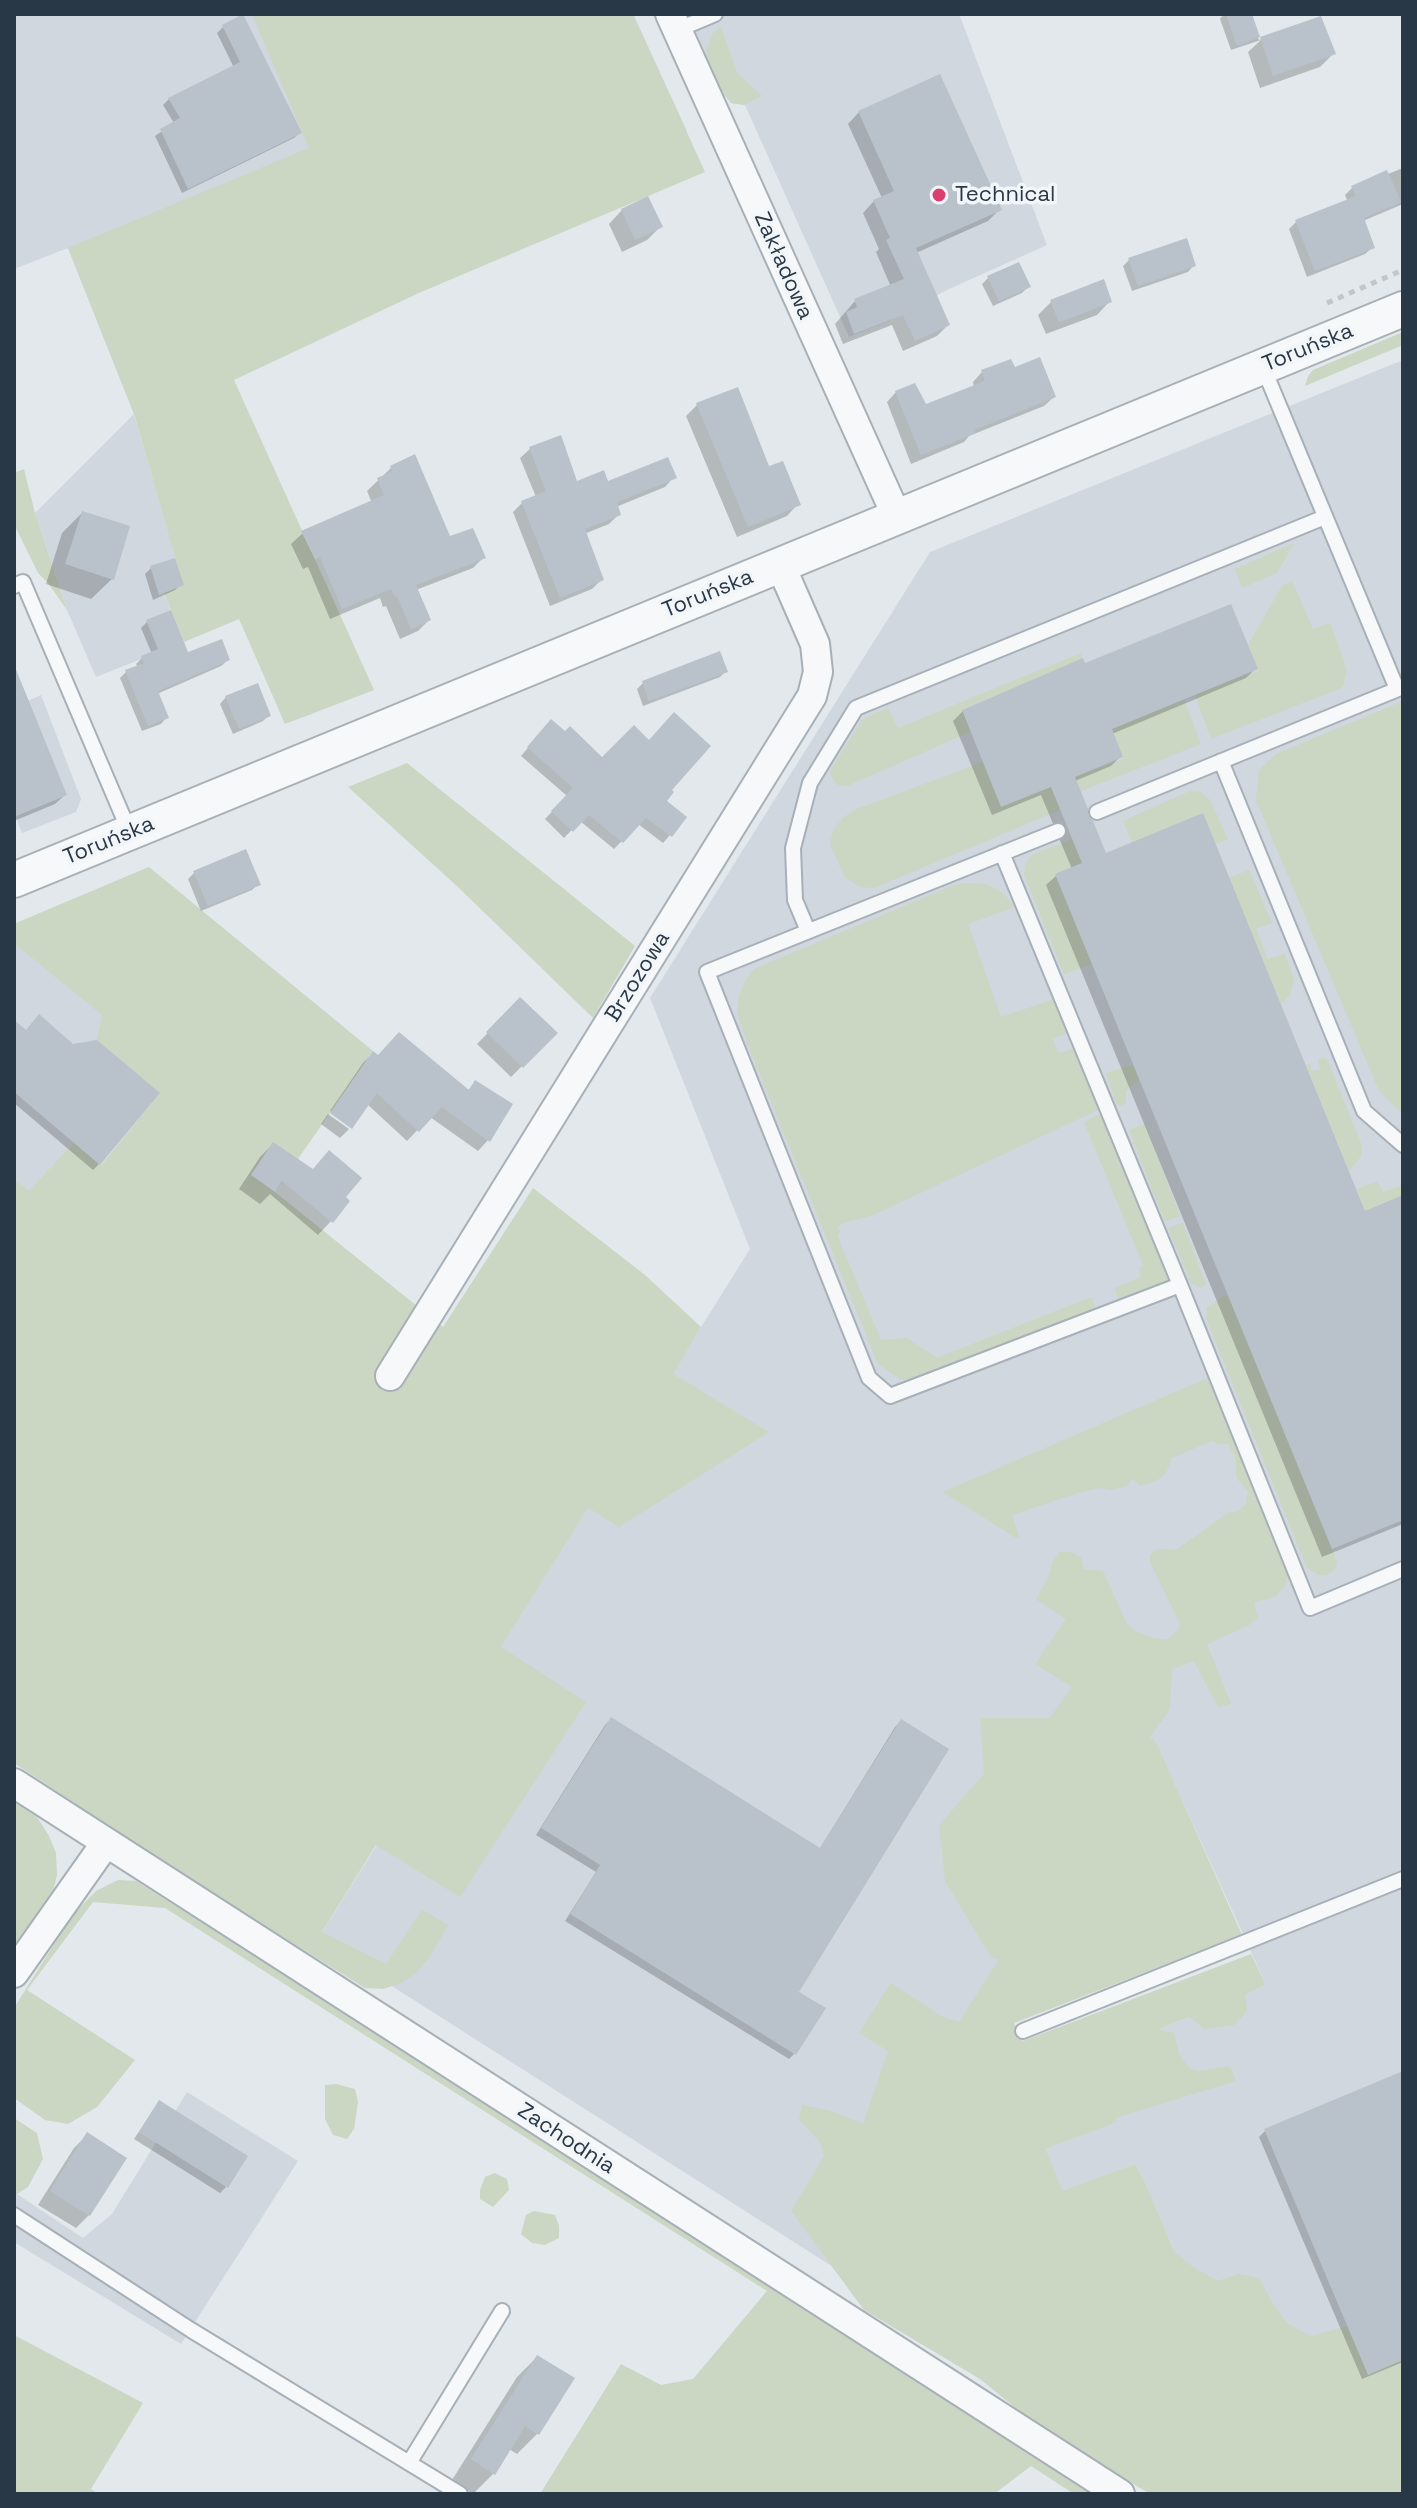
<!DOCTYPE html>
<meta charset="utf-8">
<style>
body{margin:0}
#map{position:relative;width:1417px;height:2508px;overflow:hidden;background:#e2e8ec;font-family:"Space Grotesk",sans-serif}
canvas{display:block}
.frame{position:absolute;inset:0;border:16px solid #293846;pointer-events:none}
</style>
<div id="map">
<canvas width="1417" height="2508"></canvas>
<div class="frame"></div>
</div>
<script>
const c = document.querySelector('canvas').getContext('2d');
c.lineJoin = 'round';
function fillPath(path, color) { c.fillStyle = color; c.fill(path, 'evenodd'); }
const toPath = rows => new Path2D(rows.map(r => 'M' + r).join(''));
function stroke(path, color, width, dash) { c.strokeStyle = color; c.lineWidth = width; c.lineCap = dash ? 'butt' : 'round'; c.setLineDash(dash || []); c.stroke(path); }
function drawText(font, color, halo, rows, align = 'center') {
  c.font = font + ' "Space Grotesk",sans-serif'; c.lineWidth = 7; c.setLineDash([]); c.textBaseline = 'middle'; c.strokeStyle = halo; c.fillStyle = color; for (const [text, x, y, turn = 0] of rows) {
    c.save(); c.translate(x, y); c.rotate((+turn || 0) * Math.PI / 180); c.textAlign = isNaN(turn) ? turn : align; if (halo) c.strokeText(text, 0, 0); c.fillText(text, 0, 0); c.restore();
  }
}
const built = toPath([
 [14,14,633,14,687,131,476,210,494,260,421,292,397,241,134,415,184,585,164,594,184,642,96,677,67,610,35,513,134,414,68,248,14,269],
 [685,14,959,14,1047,245,947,290,891,320,849,337,745,105,731,103,718,87],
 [1403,360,1403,2360,1288,2406,1175,2253,1145,2182,1135,2164,1061,2192,1046,2149,1116,2122,1091,2058,1266,1985,1157,1745,830,2265,318,1939,750,1249,650,998,930,552],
 [41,695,81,799,76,812,22,833,14,812,14,707],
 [149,867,160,1093,100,1165,73,1143,29,1192,14,1179,14,924],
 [187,2092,298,2161,181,2344,14,2242,14,2192,83,2238,112,2214]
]);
const green = toPath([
 [252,14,633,14,705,172,421,292,234,380,374,690,285,724,239,619,184,642,164,593,183,584,134,414,68,248,309,148],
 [721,27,737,73,762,96,744,105,731,103,718,87,709,65,706,51,713,33],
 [1403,332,1403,345,1305,386,1308,376,1313,370],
 [24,469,35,513,67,610,48,583,38,573,14,524,14,473],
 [1294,543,1277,573,1242,588,1235,569],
 [1292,581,1313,629,1330,623,1347,670,1344,684,1341,688,1211,739,1195,695,1258,670,1248,645,1282,586],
 [1081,653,1082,660,962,709,970,732,847,786,840,786,833,780,830,773,833,766,863,719,888,708,898,728],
 [1184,700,1201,744,1081,791,1075,777,1124,759,1112,729],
 [1403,701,1403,1114,1379,1091,1256,800,1259,770,1276,754],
 [983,762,1051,787,1060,810,874,888,861,887,845,878,830,844,833,831,842,819,854,810],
 [407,763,635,946,593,1018,459,888,348,787],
 [1190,791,1201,792,1210,800,1228,839,1215,844,1132,843,1123,821],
 [1072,839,1082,863,1055,875,1093,964,1064,974,1024,875,1025,864,1031,855],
 [149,867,373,1051,275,1192,443,1327,533,1188,645,1275,701,1327,673,1374,769,1432,619,1527,588,1508,501,1647,586,1702,460,1897,376,1845,322,1932,386,1964,422,1910,448,1925,430,1957,416,1973,401,1983,383,1989,365,1988,180,1873,14,1763,14,1179,29,1191,74,1142,101,1165,160,1093,97,1040,102,1015,14,943,14,924],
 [1249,870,1272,923,1256,929,1268,959,1285,954,1294,979,1290,995,1281,1004,1229,878],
 [968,883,986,884,1004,894,1015,907,968,924,1001,1017,1055,999,1068,1033,1053,1039,1058,1053,1073,1049,1100,1109,871,1216,842,1223,837,1228,841,1231,837,1235,881,1340,907,1338,937,1358,1091,1297,1095,1307,1108,1306,916,1380,900,1379,878,1364,747,1043,737,1012,739,996,745,981,754,969,954,885],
 [1323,1058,1327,1059,1362,1146,1361,1156,1349,1171,1306,1065,1310,1064,1312,1071,1320,1069,1318,1059],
 [1134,1065,1139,1079,1126,1091,1126,1103,1120,1106,1116,1103,1106,1073],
 [1101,1114,1171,1286,1161,1285,1118,1299,1115,1288,1141,1277,1139,1268,1143,1265,1084,1122],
 [1145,1124,1180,1216,1165,1222,1129,1130],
 [1377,1181,1383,1192,1403,1185,1403,1195,1365,1211,1357,1189],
 [1183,1223,1206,1285,1201,1288,1191,1283,1168,1228],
 [1228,1294,1337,1562,1335,1570,1326,1575,1319,1575,1307,1568,1206,1318,1207,1307],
 [1210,1377,1285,1561,1288,1577,1284,1587,1276,1596,1254,1603,1258,1618,1249,1625,1207,1644,1231,1704,1218,1707,1194,1661,1172,1669,1170,1709,1150,1737,1157,1744,1242,1935,1014,2023,1023,2041,1251,1954,1266,1985,1245,1994,1247,2011,1234,2025,1205,2029,1189,2017,1158,2030,1174,2033,1179,2054,1188,2067,1197,2071,1230,2066,1236,2081,1115,2118,1117,2122,1046,2149,1062,2191,1135,2164,1145,2182,1175,2253,1196,2269,1218,2281,1238,2274,1259,2278,1273,2304,1288,2324,1311,2336,1348,2326,1403,2360,1403,2494,1150,2494,1038,2426,980,2379,864,2310,791,2211,824,2156,820,2142,799,2119,802,2105,832,2111,863,2124,888,2051,859,2033,891,1983,943,2017,959,2022,999,1959,991,1957,945,1881,939,1825,984,1774,980,1718,1050,1718,1072,1687,1035,1664,1066,1619,1036,1599,1050,1574,1052,1563,1060,1552,1071,1552,1081,1558,1084,1569,1103,1571,1127,1624,1135,1631,1153,1638,1167,1639,1179,1630,1180,1624,1150,1562,1150,1555,1157,1549,1176,1550,1228,1513,1238,1511,1246,1504,1248,1491,1236,1477,1236,1460,1228,1444,1219,1444,1212,1441,1172,1458,1166,1473,1156,1481,1140,1486,1132,1479,1127,1486,1111,1490,1099,1488,1078,1493,1012,1515,1019,1537,1016,1538,943,1492],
 [14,1802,37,1817,49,1836,56,1853,57,1875,52,1895,14,1948],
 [118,1880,136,1881,1104,2494,1074,2494,1031,2466,994,2494,540,2494,621,2364,661,2385,693,2379,767,2291,165,1908,93,1902,27,1990,135,2060,97,2107,68,2124,45,2120,14,2098,14,2008,73,1914,96,1891],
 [336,2084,355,2089,358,2102,354,2129,347,2139,333,2135,325,2119,325,2085],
 [14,2118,37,2133,43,2159,28,2187,14,2196],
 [495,2173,507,2179,509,2190,493,2207,480,2199,480,2190,485,2177],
 [534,2211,555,2215,559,2226,559,2238,545,2245,532,2243,521,2234,526,2215],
 [14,2335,143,2403,91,2489,98,2494,14,2494]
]);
const shadow = toPath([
 [1224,14,1250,14,1259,40,1320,18,1333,54,1320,67,1260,88,1248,52,1261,40,1231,50,1220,19],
 [223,27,300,132,294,138,182,193,155,136,174,123,163,105,169,99,234,68,217,33],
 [859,112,999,210,988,221,916,253,948,325,937,336,903,351,892,325,843,344,835,324,855,301,891,287,876,252,879,249,863,213,874,201,882,198,848,124],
 [1403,168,1403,204,1363,221,1373,247,1365,254,1307,277,1289,229,1296,222,1348,202,1345,195,1352,188],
 [622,210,660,227,647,240,622,252,609,224],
 [1129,260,1194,265,1188,272,1132,291,1123,266],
 [988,278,1028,287,1022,293,993,306,982,284],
 [1052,301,1110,301,1097,315,1046,334,1038,315],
 [1014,370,1054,397,1044,406,969,436,964,442,911,464,887,402,896,392,925,406,974,387,973,382,982,372],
 [697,405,768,469,798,504,787,516,737,537,686,416],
 [530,449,576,483,607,484,674,477,665,487,616,507,619,514,609,524,584,534,602,579,592,589,550,606,513,512,522,503,536,497,520,458],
 [391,468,449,539,484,557,473,568,416,590,429,620,418,631,400,639,386,606,383,607,380,598,330,619,308,567,303,569,291,544,303,533,372,503,367,491],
 [82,513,112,579,91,599,46,584,62,533],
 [151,568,181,584,175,590,153,600,145,574],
 [147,622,187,655,228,660,221,666,157,694,167,717,161,724,142,731,120,678,126,672,138,668,136,664,142,658,152,654,141,628],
 [1084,666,1255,669,1246,678,1112,734,1121,756,1111,766,1075,781,1086,816,1105,856,1364,1213,1403,1198,1403,1524,1322,1557,1046,885,1056,876,1072,869,1041,795,992,815,953,721,963,711],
 [726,671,720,677,643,706,637,689,643,683],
 [226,697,269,715,263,721,233,734,220,704],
 [14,711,65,795,55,804,14,821],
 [544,729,669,790,664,802,670,835,663,843,638,824,614,849,580,821,564,838,545,819,567,796,521,756],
 [194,873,258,884,252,890,201,911,188,879],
 [520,1000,555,1033,511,1077,477,1044],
 [14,1022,99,1164,93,1170,14,1103],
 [373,1053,378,1057,467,1091,475,1083,488,1140,478,1151,430,1117,407,1141,367,1104,352,1126,330,1111,363,1063],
 [328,1114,349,1129,340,1138,321,1124],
 [273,1144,343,1198,331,1221,318,1235,270,1194,260,1204,239,1189,260,1157],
 [611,1719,819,1850,895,1727,901,1721,796,1992,795,2053,789,2059,565,1921,596,1872,536,1835,605,1725],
 [1403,2073,1403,2362,1362,2379,1259,2137,1266,2130],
 [154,2109,226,2187,220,2193,134,2139],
 [87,2135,89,2215,76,2228,38,2205,74,2148],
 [537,2357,572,2379,537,2434,517,2454,509,2449,493,2474,473,2494,452,2480,517,2377]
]);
const building = toPath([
 [243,14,302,133,188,189,160,129,180,118,168,98,240,62,222,25],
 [1226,14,1252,14,1260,37,1237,46],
 [1321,16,1336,54,1273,76,1260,37],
 [940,74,1002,210,916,248,950,325,915,341,903,315,854,334,846,312,857,307,854,299,904,279,886,240,890,238,873,200,894,191,858,111],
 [1387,170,1401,202,1364,218,1375,248,1315,271,1295,220,1356,196,1351,186],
 [648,196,663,227,635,240,621,209],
 [1187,238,1196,266,1138,286,1128,258],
 [1019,262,1031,287,999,301,987,276],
 [1104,279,1112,302,1059,322,1050,300],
 [1040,357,1056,397,974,430,976,433,921,455,895,391,915,383,926,404,985,381,981,370,1011,359,1015,367],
 [738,387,769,466,783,461,801,505,748,527,696,403],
 [561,435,577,481,604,470,608,481,668,457,677,478,617,502,621,515,585,529,604,580,560,598,521,501,546,491,529,447],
 [415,454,450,536,473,528,486,558,416,585,431,620,411,629,397,596,395,597,391,589,342,609,320,557,315,559,301,531,384,495,377,478,392,472,390,466],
 [82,511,130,526,114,580,65,564],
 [175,558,184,585,159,595,150,566],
 [1231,604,1258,669,1112,729,1123,757,1075,777,1088,809,1088,815,1093,821,1106,853,1203,813,1365,1211,1403,1195,1403,1520,1332,1549,1055,874,1082,863,1051,787,1001,807,962,710,1083,658,1085,663],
 [171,610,188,652,222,639,230,660,158,691,169,718,148,726,125,670,144,663,141,656,158,649,146,620],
 [720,651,728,672,649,701,642,681],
 [15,667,67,795,14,817,14,668],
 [258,683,271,716,239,729,225,696],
 [674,712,711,746,672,790,674,792,667,801,687,817,672,837,646,818,623,843,589,815,573,832,551,811,573,788,527,747,551,719,565,731,570,726,602,757,634,725,649,740],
 [246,849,261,885,208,906,193,871],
 [520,997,558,1033,523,1068,486,1032],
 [39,1014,73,1044,97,1040,160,1093,100,1165,14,1092,14,1020,26,1030],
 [399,1032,469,1090,475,1080,513,1104,490,1142,442,1107,419,1132,377,1093,352,1129,330,1113,373,1051,378,1055],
 [273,1142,313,1169,329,1150,362,1178,346,1197,350,1201,333,1223,282,1181,275,1192,251,1175],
 [611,1717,820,1848,901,1719,949,1749,799,1992,826,2008,796,2055,570,1914,600,1865,541,1828],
 [1403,2071,1403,2360,1368,2375,1264,2129],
 [159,2100,248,2156,228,2188,139,2132],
 [87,2132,127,2158,90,2216,50,2191],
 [537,2355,575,2378,539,2435,525,2426,495,2475,471,2459]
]);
const path = toPath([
 [1327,303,1403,270]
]);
const service = toPath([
 [677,30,715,14],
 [1263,367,1397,689],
 [14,586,23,582,130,833],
 [1221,761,1364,1111,1403,1145],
 [1097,812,1403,687],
 [1058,831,707,972,869,1378,890,1396,1180,1285],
 [1002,853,1180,1285,1310,1608,1403,1569],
 [808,931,795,900,793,848,810,783,856,708,1325,517],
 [1023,2031,1403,1879],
 [14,2215,191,2330,460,2494],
 [409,2463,502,2311]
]);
const minor = toPath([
 [670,14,897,517],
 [390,1376,812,696,818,672,815,644,780,564],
 [14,1783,1120,2494],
 [14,1973,105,1844]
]);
const tertiary = toPath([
 [14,880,1403,309]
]);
const markers = [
 [939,195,8,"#da3f6f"]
];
const poiNames = [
 ["Technical",955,195]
];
const streetNames = [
 ["Zakładowa",783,266,66],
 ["Toruńska",1308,348,-22],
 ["Toruńska",708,594,-22],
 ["Toruńska",109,841,-22],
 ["Brzozowa",638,977,-58],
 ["Zachodnia",566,2139,33]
];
fillPath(built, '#d0d7de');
fillPath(green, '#cbd6c3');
fillPath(shadow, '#0003');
fillPath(building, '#b9c2ca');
stroke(service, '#a7b0b7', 18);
stroke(minor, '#a7b0b7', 32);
stroke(tertiary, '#a7b0b7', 38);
stroke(path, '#c1c6cb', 5, [6, 6]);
stroke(service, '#f6f8fa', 14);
stroke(minor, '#f6f8fa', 28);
stroke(tertiary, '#f6f8fa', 34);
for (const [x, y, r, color] of markers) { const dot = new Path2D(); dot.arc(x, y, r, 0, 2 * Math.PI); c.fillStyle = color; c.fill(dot); stroke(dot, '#f3f6f9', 3); }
drawText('22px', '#293846', '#f3f6f9', poiNames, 'left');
drawText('22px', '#293846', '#f3f6f9', streetNames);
</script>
